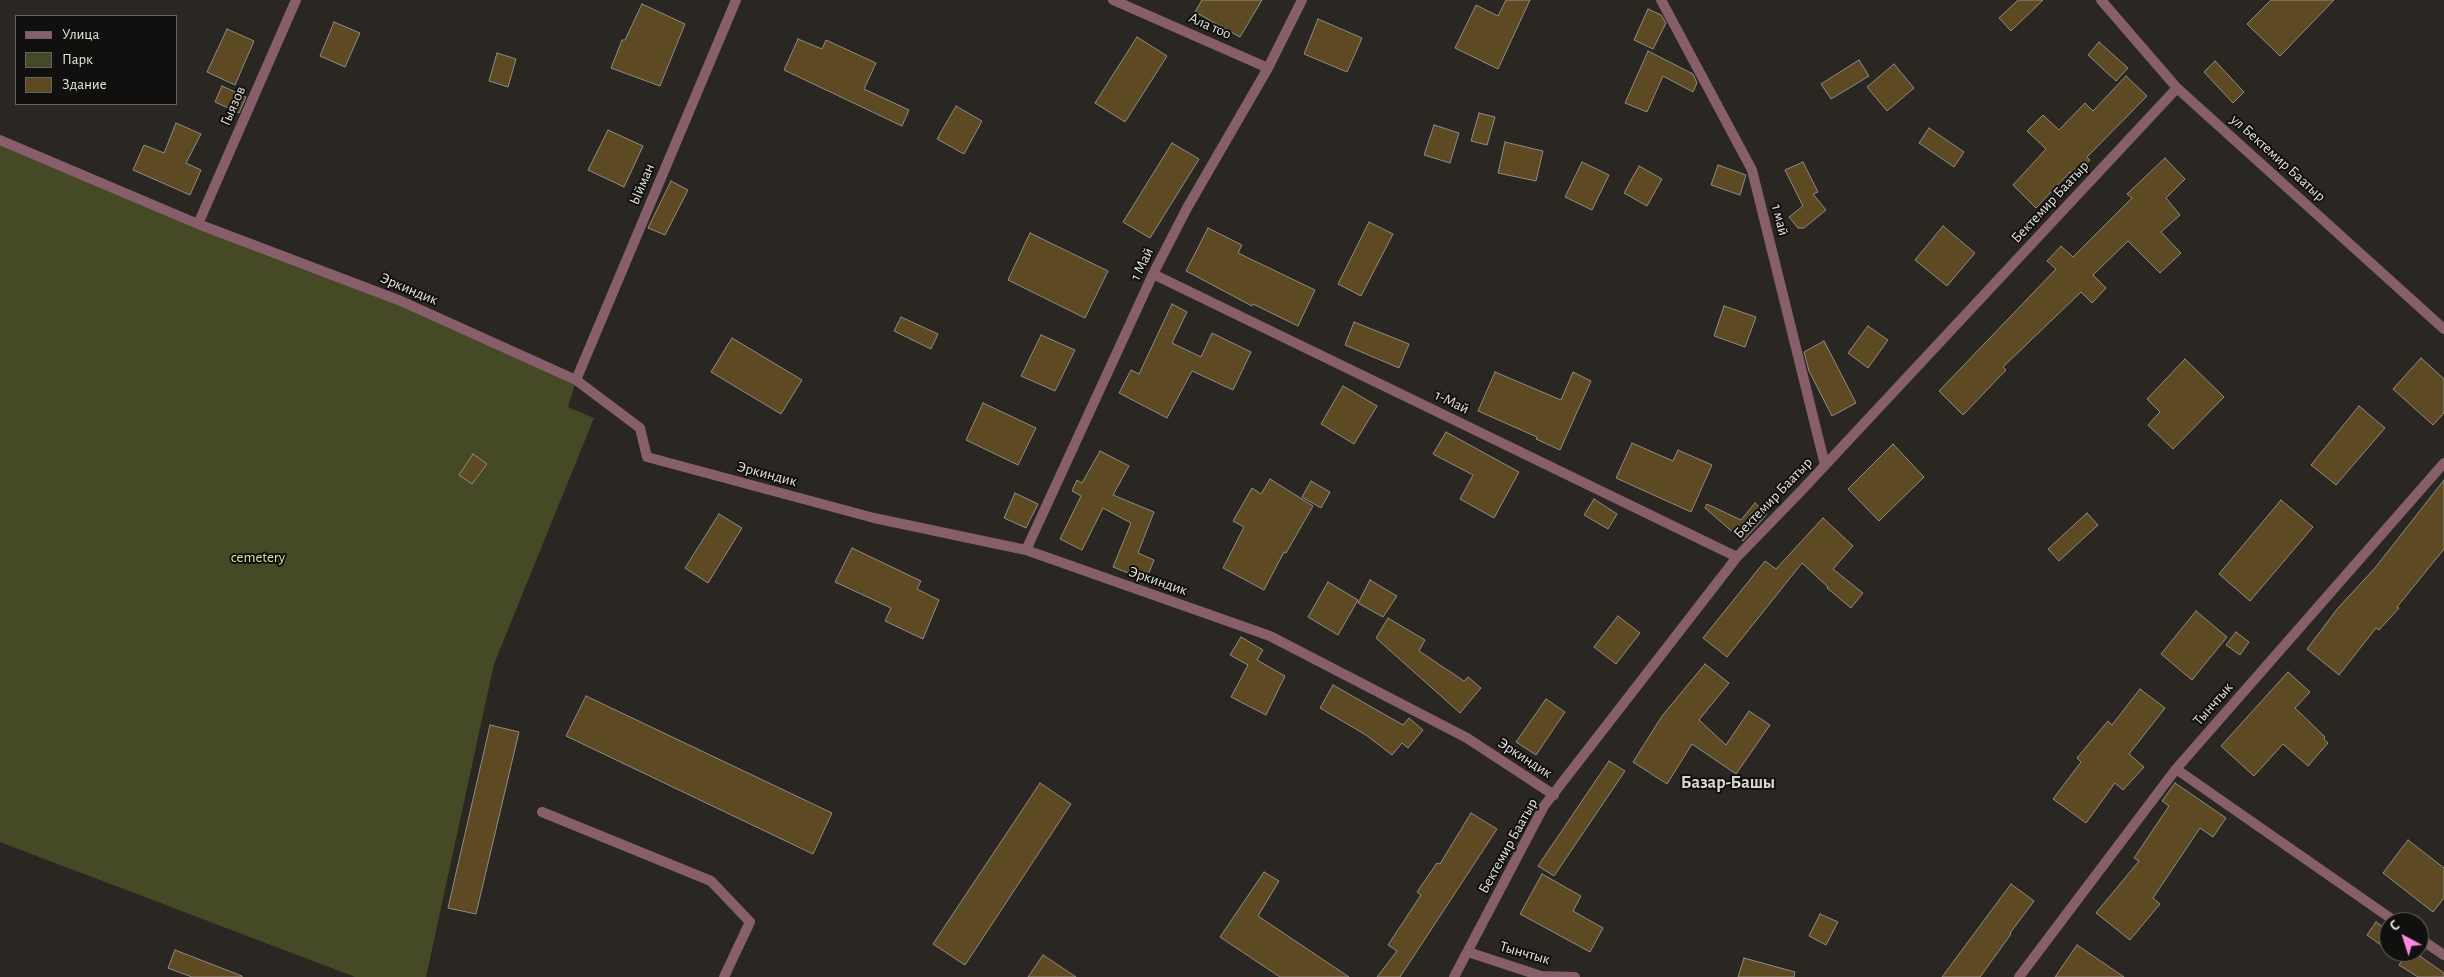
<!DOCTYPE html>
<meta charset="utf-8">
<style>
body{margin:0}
#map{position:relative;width:2444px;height:977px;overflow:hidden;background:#2a2722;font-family:"Alegreya Sans",sans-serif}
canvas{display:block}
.legend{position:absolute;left:15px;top:15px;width:162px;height:90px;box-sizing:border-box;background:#11100e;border:1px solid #656461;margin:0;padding:6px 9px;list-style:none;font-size:15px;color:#e3e2de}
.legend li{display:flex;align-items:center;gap:10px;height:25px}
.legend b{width:25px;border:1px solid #656461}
.north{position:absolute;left:2379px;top:912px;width:50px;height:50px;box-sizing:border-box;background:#11100e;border:1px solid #656461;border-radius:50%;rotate:320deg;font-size:14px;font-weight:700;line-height:20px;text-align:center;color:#e3e2de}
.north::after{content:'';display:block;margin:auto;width:18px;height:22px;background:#fe86e0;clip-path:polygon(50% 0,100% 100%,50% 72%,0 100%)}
</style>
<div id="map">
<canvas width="2444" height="977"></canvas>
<ul class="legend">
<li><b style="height:6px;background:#875f6a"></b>Улица</li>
<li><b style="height:14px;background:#454925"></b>Парк</li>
<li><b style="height:14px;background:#5d4a23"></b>Здание</li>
</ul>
<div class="north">С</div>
</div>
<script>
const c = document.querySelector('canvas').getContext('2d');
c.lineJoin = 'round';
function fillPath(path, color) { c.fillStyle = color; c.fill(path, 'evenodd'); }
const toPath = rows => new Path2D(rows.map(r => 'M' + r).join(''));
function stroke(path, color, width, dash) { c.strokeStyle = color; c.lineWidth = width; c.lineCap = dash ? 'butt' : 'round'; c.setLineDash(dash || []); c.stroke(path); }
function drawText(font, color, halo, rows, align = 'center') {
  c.font = font + ' "Alegreya Sans",sans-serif'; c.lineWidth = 4; c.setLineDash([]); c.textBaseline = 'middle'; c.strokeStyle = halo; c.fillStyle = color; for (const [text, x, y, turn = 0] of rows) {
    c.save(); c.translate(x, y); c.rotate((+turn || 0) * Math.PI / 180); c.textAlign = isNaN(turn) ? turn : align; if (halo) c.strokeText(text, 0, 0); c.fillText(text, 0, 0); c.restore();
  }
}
const green = toPath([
 [0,142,401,301,576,380,568,407,594,418,494,664,426,977,355,977,0,842]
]);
const building = toPath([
 [1202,0,1262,0,1240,37,1195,12,1202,0],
 [1506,0,1530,0,1498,69,1455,48,1476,5,1498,16,1506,0],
 [2018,0,2043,0,2011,31,1999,18,2018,0],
 [2271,0,2334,0,2280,56,2247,24,2271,0],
 [642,4,685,24,660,86,611,68,622,40,625,40,642,4],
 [1648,9,1661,15,1666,23,1653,49,1634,40,1648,9],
 [1318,19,1362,38,1347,72,1304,54,1318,19],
 [334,22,360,33,345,67,320,56,334,22],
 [227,29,254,41,235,85,207,72,227,29],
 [1137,37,1167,56,1125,122,1095,103,1137,37],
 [798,39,822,49,826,40,876,63,864,89,909,110,902,126,784,70,798,39],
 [2099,42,2128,68,2116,81,2088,55,2099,42],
 [1648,51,1693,74,1697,83,1693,92,1663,76,1647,112,1625,103,1648,51],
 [497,53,516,59,508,87,489,81,497,53],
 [1859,60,1869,76,1831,99,1821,84,1859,60],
 [2215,61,2244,92,2233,103,2204,72,2215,61],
 [1894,64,1914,88,1887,111,1867,87,1894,64],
 [2126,76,2147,96,2087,157,2090,160,2075,176,2070,172,2036,208,2013,185,2046,149,2027,131,2043,115,2059,130,2085,103,2093,111,2126,76],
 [222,86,246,97,239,113,215,102,222,86],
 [956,106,982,121,964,154,937,139,956,106],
 [1479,113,1495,117,1487,145,1471,141,1479,113],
 [176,123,201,134,186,163,201,170,190,195,133,170,144,145,164,153,176,123],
 [1434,125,1459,133,1450,163,1424,155,1434,125],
 [1929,128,1964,152,1954,167,1919,143,1929,128],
 [608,130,643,146,624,187,588,170,608,130],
 [1505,142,1543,151,1536,181,1498,173,1505,142],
 [1172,143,1199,159,1150,238,1123,222,1172,143],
 [2165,158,2185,179,2166,198,2180,215,2161,232,2181,253,2160,273,2128,241,2093,275,2106,288,2092,303,2081,292,2003,367,2006,370,1963,415,1939,391,2056,269,2047,261,2061,246,2073,257,2132,198,2127,194,2165,158],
 [1582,162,1609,175,1592,210,1565,197,1582,162],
 [1803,162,1818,192,1813,194,1826,210,1804,228,1798,228,1789,217,1803,206,1785,170,1803,162],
 [1718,165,1746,175,1740,195,1711,185,1718,165],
 [1639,166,1662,179,1647,206,1624,193,1639,166],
 [671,181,688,190,665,235,648,228,671,181],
 [1369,222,1393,234,1361,296,1338,284,1369,222],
 [1943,226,1975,253,1947,286,1915,260,1943,226],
 [1208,228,1242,245,1238,253,1315,290,1298,326,1253,304,1252,306,1186,271,1208,228],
 [1030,233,1108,271,1085,318,1008,280,1030,233],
 [1172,304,1187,312,1172,343,1201,357,1212,333,1251,352,1233,390,1192,371,1167,418,1119,393,1131,370,1139,374,1172,304],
 [1724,306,1756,317,1745,347,1714,336,1724,306],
 [901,317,938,334,931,349,894,331,901,317],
 [1354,322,1409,344,1399,368,1345,345,1354,322],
 [1868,326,1888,340,1868,368,1848,353,1868,326],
 [1041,335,1075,350,1055,391,1021,376,1041,335],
 [732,338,802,380,781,414,711,372,732,338],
 [1824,341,1856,403,1832,416,1809,371,1804,352,1824,341],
 [2421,358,2444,379,2444,413,2433,425,2393,389,2421,358],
 [2185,359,2224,397,2173,449,2148,425,2160,412,2147,399,2185,359],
 [1495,372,1561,400,1573,372,1591,381,1560,450,1536,439,1537,437,1478,411,1495,372],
 [1343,386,1377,406,1354,444,1321,424,1343,386],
 [983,403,1036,428,1018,465,966,440,983,403],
 [2359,406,2385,428,2336,485,2311,465,2359,406],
 [1446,432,1519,472,1494,518,1460,499,1473,475,1433,454,1446,432],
 [1632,443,1673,461,1678,450,1712,465,1691,512,1616,478,1632,443],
 [1893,444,1924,477,1879,521,1848,489,1893,444],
 [1100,451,1129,466,1113,495,1154,512,1138,553,1154,560,1146,580,1113,567,1131,523,1103,508,1082,550,1060,539,1081,496,1072,491,1077,480,1082,483,1100,451],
 [473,454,487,464,472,484,459,475,473,454],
 [1270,479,1313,506,1286,553,1284,552,1264,590,1223,568,1244,527,1233,521,1252,488,1261,494,1270,479],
 [2444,480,2444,549,2397,607,2399,608,2379,630,2376,628,2339,675,2307,649,2338,608,2375,568,2444,480],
 [1311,481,1330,492,1321,508,1302,497,1311,481],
 [1015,493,1038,504,1026,528,1004,518,1015,493],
 [1594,499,1617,514,1608,529,1584,515,1594,499],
 [2281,500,2313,527,2250,601,2219,574,2281,500],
 [1755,503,1767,514,1743,541,1705,508,1707,504,1741,520,1755,503],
 [2087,513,2098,525,2059,561,2048,549,2087,513],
 [719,514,742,528,708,583,685,568,719,514],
 [1823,518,1853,546,1833,569,1863,593,1851,608,1827,588,1828,587,1802,563,1727,657,1703,638,1765,561,1776,569,1823,518],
 [852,548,921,581,917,589,939,600,923,639,885,621,891,608,835,582,852,548],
 [1370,580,1397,596,1383,617,1358,603,1370,580],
 [1328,582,1358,600,1338,635,1308,617,1328,582],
 [2196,611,2227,637,2192,680,2161,654,2196,611],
 [1618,616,1640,633,1616,664,1594,647,1618,616],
 [1388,618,1425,640,1419,651,1464,681,1468,677,1481,688,1460,713,1376,638,1388,618],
 [2236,632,2249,642,2240,655,2226,645,2236,632],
 [1241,637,1263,650,1257,660,1285,676,1266,715,1231,697,1248,665,1230,655,1241,637],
 [1705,664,1729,683,1699,720,1726,745,1749,711,1770,725,1736,774,1692,744,1667,784,1633,762,1662,716,1705,664],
 [2288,672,2310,692,2295,708,2325,737,2324,739,2328,743,2308,766,2283,744,2254,776,2221,746,2288,672],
 [1333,685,1403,725,1409,718,1423,730,1408,748,1402,743,1392,755,1366,735,1320,708,1333,685],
 [2140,689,2165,708,2129,754,2144,767,2123,790,2115,783,2086,823,2053,799,2081,762,2077,758,2108,721,2112,725,2140,689],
 [586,696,832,813,813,854,566,736,586,696],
 [1546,699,1565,712,1536,755,1516,742,1546,699],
 [490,725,519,732,476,914,448,908,490,725],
 [1609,761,1625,771,1554,876,1538,866,1609,761],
 [1040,783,1071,804,965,965,933,944,1040,783],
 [2175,783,2226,818,2213,837,2200,828,2153,898,2160,904,2130,940,2096,913,2139,861,2134,858,2169,806,2162,801,2175,783],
 [1471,813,1497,829,1400,977,1377,977,1397,951,1388,945,1421,895,1417,892,1437,863,1440,864,1471,813],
 [2408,840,2444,868,2444,898,2433,912,2383,873,2408,840],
 [1264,872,1279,881,1258,916,1349,977,1280,977,1220,937,1264,872],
 [1542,874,1581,896,1573,911,1603,928,1590,952,1520,914,1542,874],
 [2011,884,2034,901,2010,933,2011,934,1980,977,1942,977,2011,884],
 [1820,914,1838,922,1826,945,1809,936,1820,914],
 [2376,922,2389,931,2389,951,2367,935,2376,922],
 [2077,945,2124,977,2055,977,2077,945],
 [175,950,242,976,242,977,192,977,168,968,175,950],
 [2408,952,2414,952,2444,973,2444,977,2418,977,2399,965,2408,952],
 [1043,955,1076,977,1028,977,1043,955],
 [1744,958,1795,972,1794,977,1738,977,1744,958]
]);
const street = toPath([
 [1113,0,1268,68],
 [1661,0,1752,170,1825,465],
 [2101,0,2177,88,2444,329],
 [0,140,198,224,401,301,576,380,640,428,647,457,874,518,1026,550,1270,636,1467,738,1554,795],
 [198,224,296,0],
 [1153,274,1737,557],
 [576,380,736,0],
 [1026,550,1153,274,1187,208,1268,68,1302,0],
 [2176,769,2396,922],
 [542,812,711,881,750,922,724,977],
 [2419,938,2444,955],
 [1468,952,1541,976,1575,977],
 [1454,977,1544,806,1737,557,1801,491,2177,88],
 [2019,977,2176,769,2444,463]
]);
const streetNames = [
 ["Ала тоо",1210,26,24],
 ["Гыязов",233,106,-66],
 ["ул Бектемир Баатыр",2278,158,42],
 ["Ыйман",642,184,-67],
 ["Бектемир Баатыр",2050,202,-47],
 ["1 май",1780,220,76],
 ["1 Май",1142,264,-64],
 ["Эркиндик",409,289,23],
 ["1-Май",1452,402,26],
 ["Эркиндик",767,474,15],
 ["Бектемир Баатыр",1773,498,-46],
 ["Эркиндик",1158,581,19],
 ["Тынчтык",2213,704,-49],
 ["Эркиндик",1525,758,33],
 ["Бектемир Баатыр",1508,846,-61],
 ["Тынчтык",1525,953,16]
];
const parkNames = [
 ["cemetery",258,557]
];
const quarterNames = [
 ["Базар-Башы",1728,783]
];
fillPath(green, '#454925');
fillPath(building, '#5d4a23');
stroke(building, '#8f8c86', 1);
stroke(street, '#875f6a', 10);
drawText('15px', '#e3e2de', '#11100e', streetNames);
drawText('15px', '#d9e19b', '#11100e', parkNames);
drawText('bold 18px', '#dad6d0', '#11100e', quarterNames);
</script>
